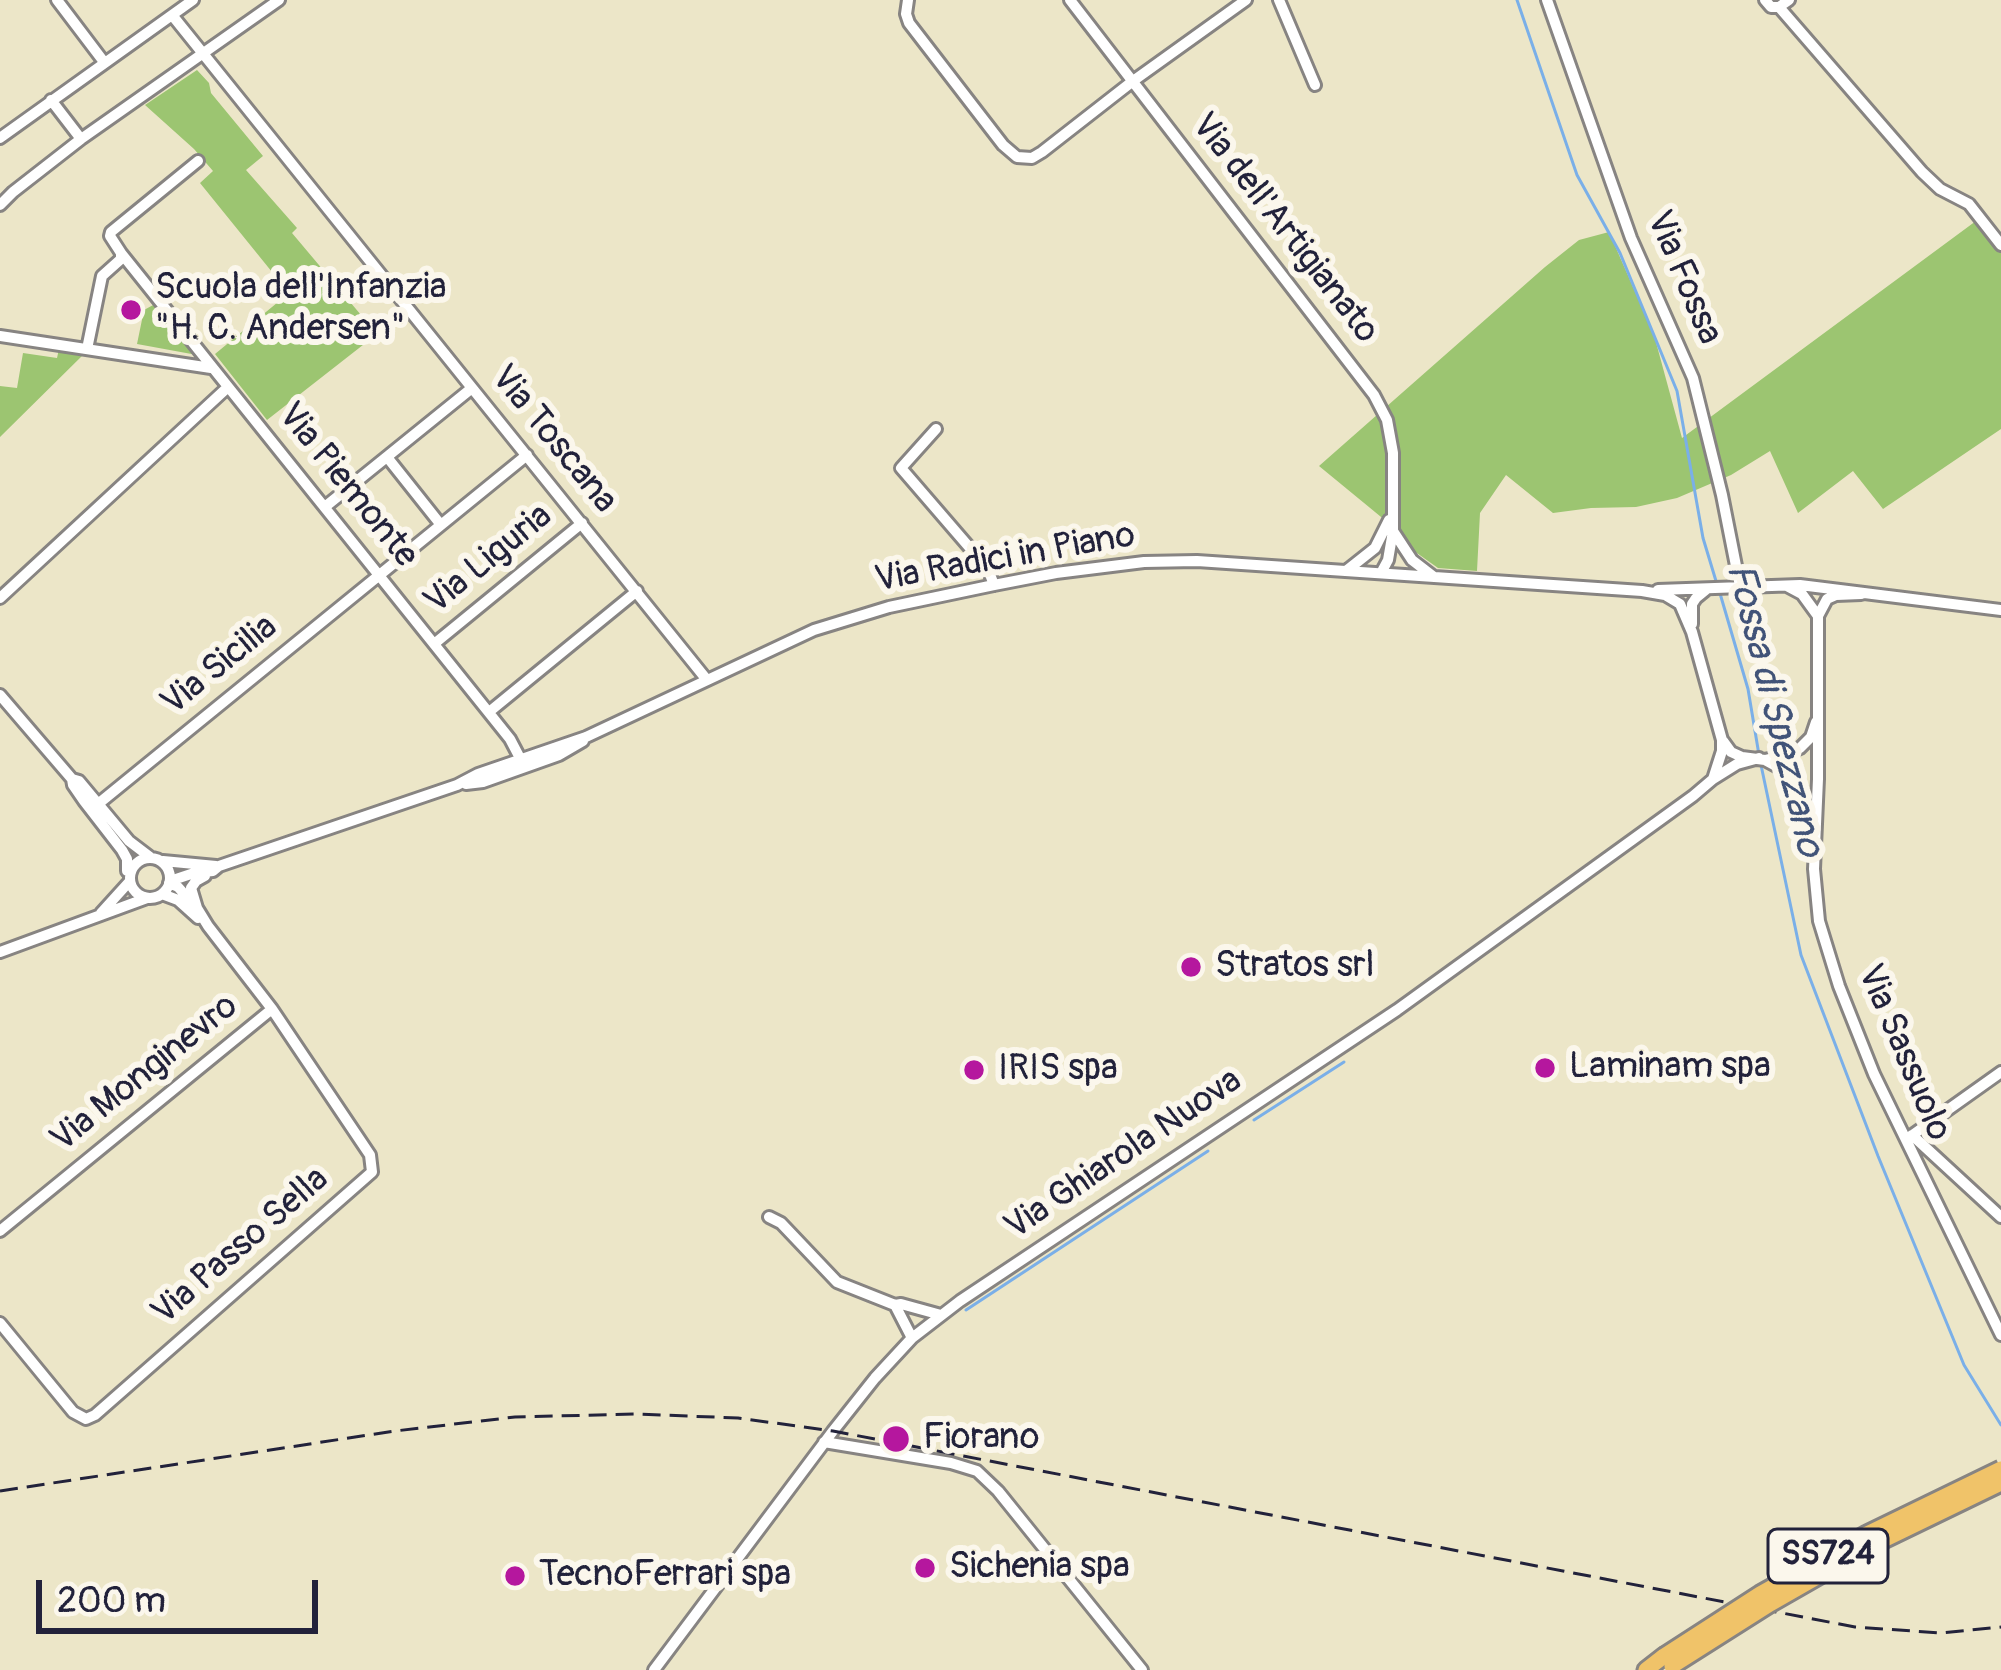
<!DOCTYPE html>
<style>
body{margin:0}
#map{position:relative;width:2001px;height:1670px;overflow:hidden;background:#ece6c8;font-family:Pangolin,sans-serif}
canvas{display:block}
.scale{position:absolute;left:36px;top:1580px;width:282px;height:54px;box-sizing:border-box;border:6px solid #22223b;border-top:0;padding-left:15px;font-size:36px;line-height:42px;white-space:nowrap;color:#22223b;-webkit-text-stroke:9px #fbf7ec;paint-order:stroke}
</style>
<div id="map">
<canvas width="2001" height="1670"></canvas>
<div class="scale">200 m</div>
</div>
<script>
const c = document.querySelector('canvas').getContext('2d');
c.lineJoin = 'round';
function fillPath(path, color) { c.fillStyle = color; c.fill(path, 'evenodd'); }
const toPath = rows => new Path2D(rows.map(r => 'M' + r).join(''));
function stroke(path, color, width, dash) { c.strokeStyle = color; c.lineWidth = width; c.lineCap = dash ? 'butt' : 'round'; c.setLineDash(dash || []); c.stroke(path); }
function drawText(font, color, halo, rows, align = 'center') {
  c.font = font + ' Pangolin,sans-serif'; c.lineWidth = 12; c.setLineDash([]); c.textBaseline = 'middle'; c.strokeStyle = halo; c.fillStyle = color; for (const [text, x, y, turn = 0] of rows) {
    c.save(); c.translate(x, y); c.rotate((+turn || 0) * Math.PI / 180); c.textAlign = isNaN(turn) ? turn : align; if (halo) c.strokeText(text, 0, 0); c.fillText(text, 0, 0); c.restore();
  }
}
const green = toPath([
 [197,70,209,83,211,93,263,156,246,170,297,228,292,233,377,334,267,420,215,354,289,293,200,183,213,171,194,149,145,105],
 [1980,218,2001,246,2001,429,1883,509,1853,471,1798,513,1770,451,1731,475,1677,498,1636,507,1591,508,1553,513,1506,475,1480,513,1477,571,1438,568,1414,551,1403,535,1319,466,1545,267,1579,240,1609,232,1654,335,1682,438],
 [155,304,197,355,137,344,144,310],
 [59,349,84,354,0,437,0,386,17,388,23,353,57,358]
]);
const stream = toPath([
 [1517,0,1577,175,1620,253,1677,391,1703,538,1716,581],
 [1719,590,1748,689,1759,755],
 [1761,765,1801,955,1878,1156,1964,1365,2001,1425],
 [1254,1120,1344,1062],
 [966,1310,1208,1151]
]);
const minor = toPath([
 [57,0,104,62],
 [908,0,906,14,909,23,1003,145,1017,157,1032,158,1042,152,1133,81,1246,0],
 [1070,0,1374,395,1387,420,1393,453,1393,531,1388,560,1381,573],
 [1279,0,1315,85],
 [1547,0,1631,238,1693,378,1722,495,1740,586],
 [1765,0,1771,7,1779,7,1789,0],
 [1779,7,1922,172,1940,189,1969,204,2001,245],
 [172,15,707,680],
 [51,100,81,139],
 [0,138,193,0],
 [0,205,13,192,81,139,279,0],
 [121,253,510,739,521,760],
 [0,336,211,368],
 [87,349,102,276,121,259,121,253,110,236,111,232,198,161],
 [936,429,901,468,988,569,994,585],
 [387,457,441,525],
 [326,506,472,388],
 [1393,531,1412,560,1434,577],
 [1346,571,1375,548,1389,520],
 [1787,586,1802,594,1818,616],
 [1658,590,1800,585,2001,610],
 [1861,594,1836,595,1827,599,1818,616,1818,779,1814,869,1819,921,1839,986,1874,1074,2001,1335],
 [0,598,228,387],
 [1692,624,1692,604,1696,598,1707,589],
 [434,644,582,523],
 [0,695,72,779,79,781,129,841,150,857],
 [489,712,637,591],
 [1723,741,1731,752,1742,757,1765,760,1789,773,1800,786,1811,822],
 [1765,760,1785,755,1800,748,1811,737,1816,722],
 [72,779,73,785,84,801,122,850,127,859,127,871],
 [466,784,483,782,559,755,583,741],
 [98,804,527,455],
 '130 878a20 20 0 1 1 40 0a20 20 0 1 1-40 0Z',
 [163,861,216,866],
 [170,881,194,873,213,871,219,866,457,785,478,774,586,737,814,630,889,607,994,585,1056,573,1144,562,1197,561,1642,591,1665,595,1680,604,1692,632,1722,740,1722,751,1713,779],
 [169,883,178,887,195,906],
 [162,894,178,900,198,918],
 [101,913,130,881],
 [0,952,147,898],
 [1912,1135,2001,1217],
 [1911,1136,2001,1072],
 [769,1217,781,1223,837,1282,895,1305,901,1304,941,1315],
 [0,1231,272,1009],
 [895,1305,912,1338],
 [0,1323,73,1412,86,1419,95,1415,372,1172,370,1155,272,1009,208,926,197,908,191,888,196,881,205,876],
 [824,1442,951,1463,977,1471,998,1491,1142,1670],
 [654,1670,833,1431,875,1378,912,1338,960,1301,1397,1010,1693,796,1713,779,1737,764,1759,758]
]);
const highway = toPath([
 [1646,1670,1664,1656]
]);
const rail = toPath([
 [0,1491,395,1431,515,1417,635,1414,738,1418,833,1431,1855,1627,1941,1633,2001,1627]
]);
const highwayBridge = toPath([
 [1664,1656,1760,1594,1867,1534,2001,1469],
 [1672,1666,1770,1604,1873,1545,2001,1483]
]);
const markers = [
 [131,310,12,"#b5179e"],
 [1191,967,12,"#b5179e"],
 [1545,1068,12,"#b5179e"],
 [974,1070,12,"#b5179e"],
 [896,1439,15,"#b5179e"],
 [925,1568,12,"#b5179e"],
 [515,1576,12,"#b5179e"]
];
const shields = [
 [1828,1556,120]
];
const shieldNames = [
 ["SS724",1828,1556]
];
const streetNames = [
 ["Via dell'Artigianato",1284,229,52],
 ["Via Fossa",1683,278,67],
 ["Via Toscana",553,440,51],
 ["Via Piemonte",347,486,51],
 ["Via Radici in Piano",1005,559,-10],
 ["Via Liguria",489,560,-39],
 ["Via Sicilia",220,666,-39],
 ["Via Sassuolo",1903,1053,67],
 ["Via Monginevro",145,1074,-39],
 ["Via Ghiarola Nuova",1124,1155,-34],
 ["Via Passo Sella",241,1247,-41]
];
const poiNames = [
 ["Scuola dell'Infanzia",155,289],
 ["\"H. C. Andersen\"",155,330],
 ["Stratos srl",1215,967],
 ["Laminam spa",1569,1068],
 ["IRIS spa",998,1070],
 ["Fiorano",923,1439],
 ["Sichenia spa",949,1568],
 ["TecnoFerrari spa",539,1576]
];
const waterNames = [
 ["Fossa di Spezzano",1773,710,76]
];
fillPath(green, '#9cc571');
stroke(stream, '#7aafe8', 3);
stroke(minor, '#878482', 16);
stroke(highway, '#878482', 21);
stroke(minor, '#fff', 10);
stroke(highway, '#f0c369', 15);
stroke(rail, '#22223b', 3, [18, 9]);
stroke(highwayBridge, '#878482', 21, []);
stroke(highwayBridge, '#f0c369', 15);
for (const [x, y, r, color] of markers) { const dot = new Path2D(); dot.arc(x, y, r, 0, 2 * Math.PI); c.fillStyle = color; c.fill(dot); stroke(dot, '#fbf7ec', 4.5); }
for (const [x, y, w] of shields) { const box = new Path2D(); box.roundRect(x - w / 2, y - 27, w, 54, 9); c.fillStyle = '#fbf7ec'; c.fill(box); stroke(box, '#22223b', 3); }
drawText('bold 33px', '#22223b', null, shieldNames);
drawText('36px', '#22223b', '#fbf7ec', streetNames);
drawText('36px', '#22223b', '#fbf7ec', poiNames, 'left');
drawText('italic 39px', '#415378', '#fbf7ec', waterNames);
</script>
